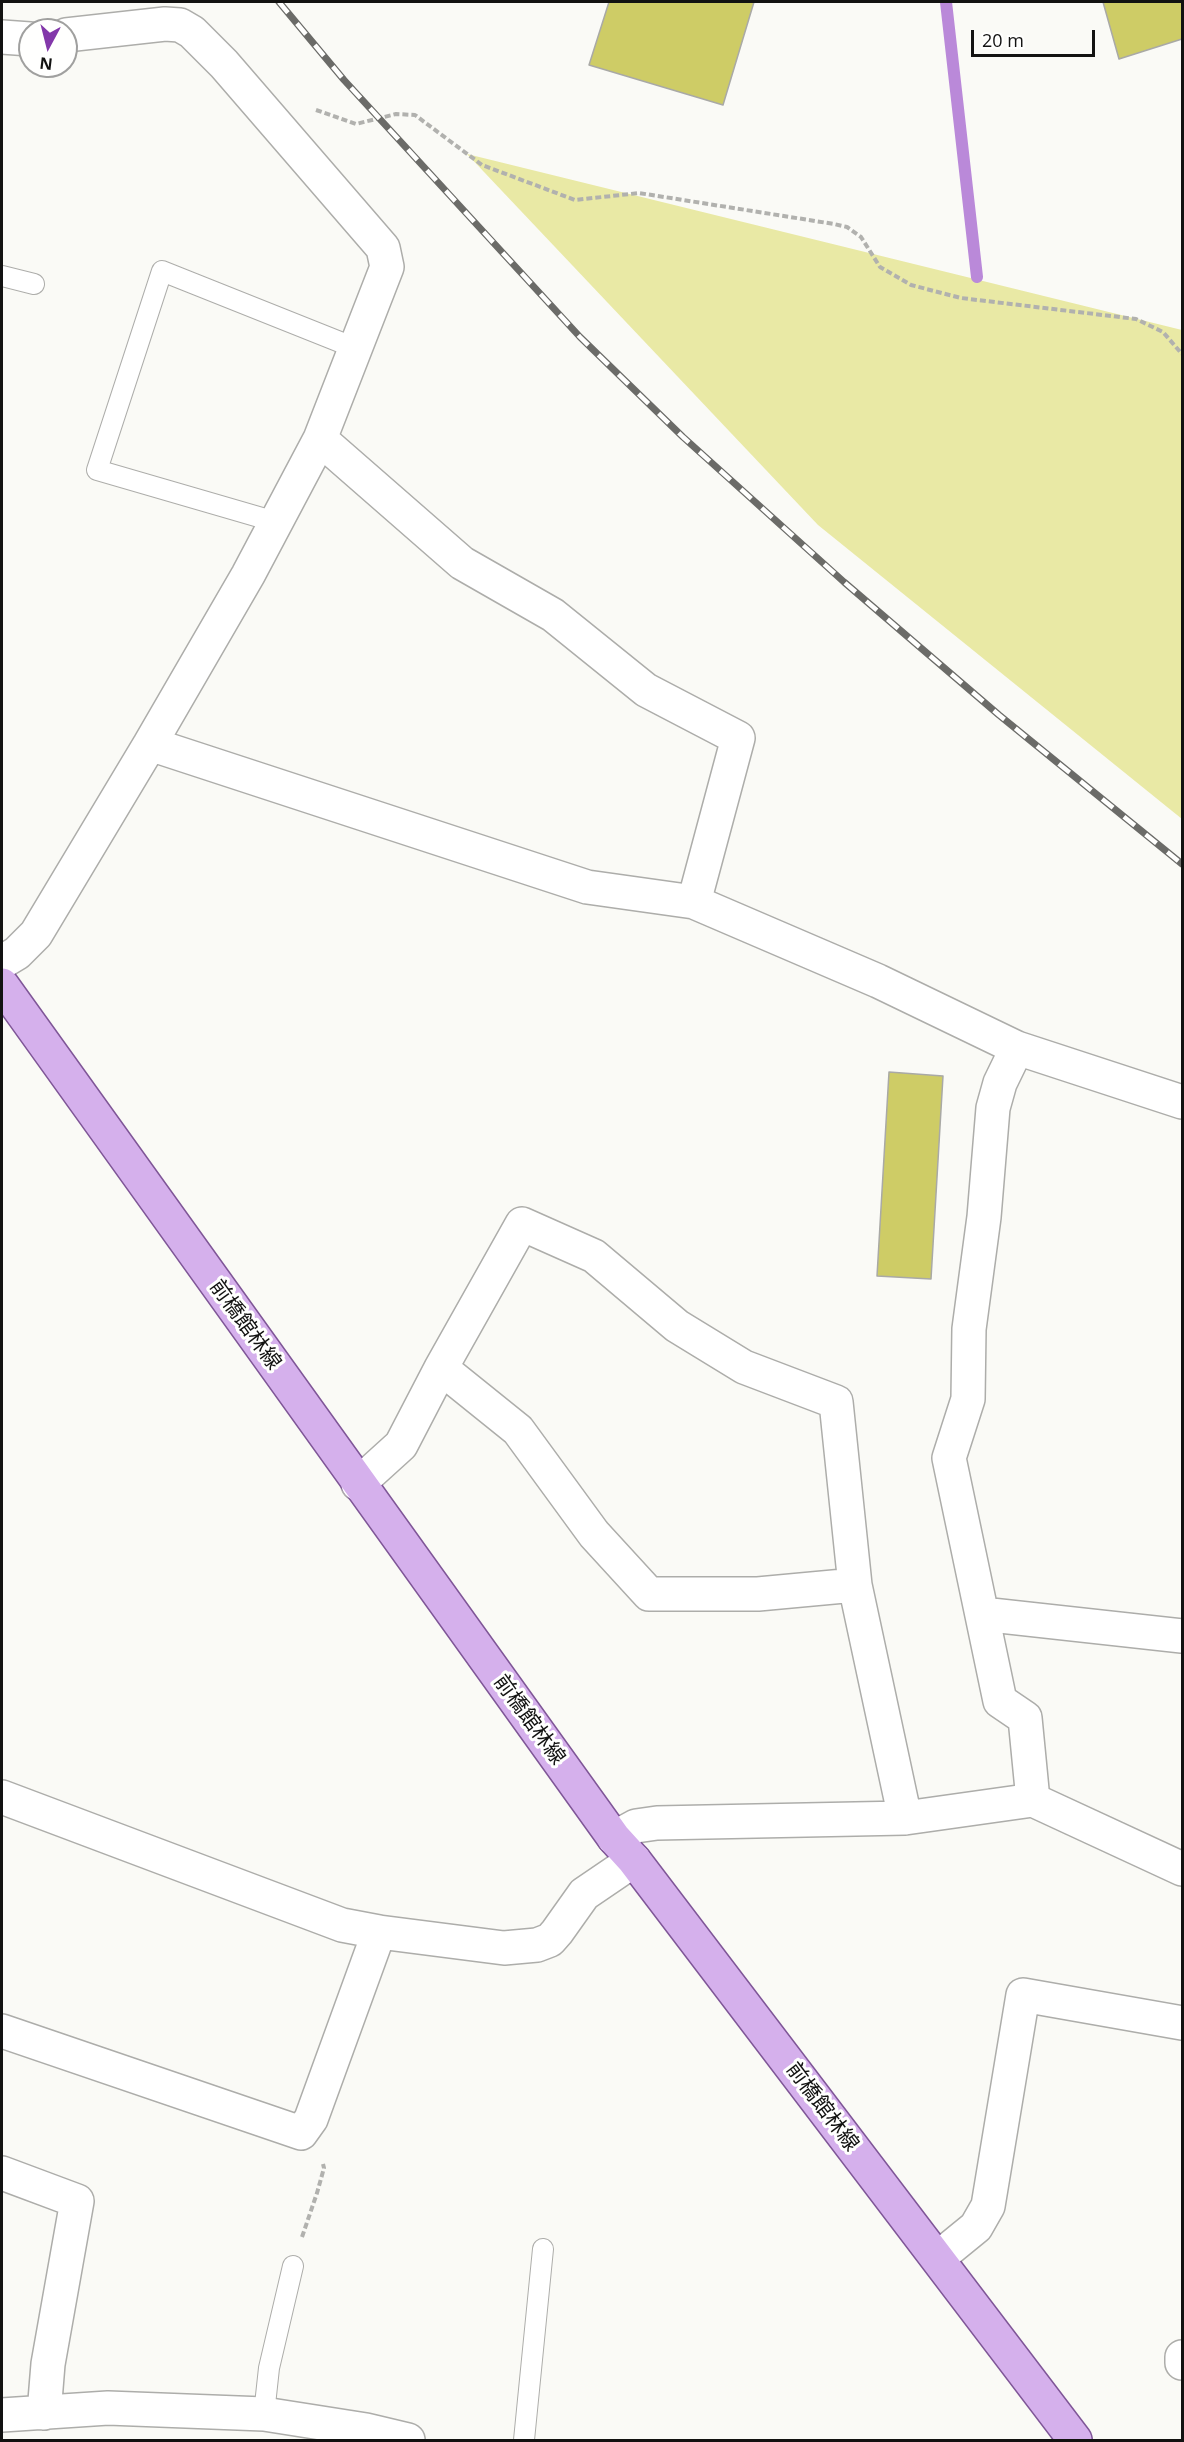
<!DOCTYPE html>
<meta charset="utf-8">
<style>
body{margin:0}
#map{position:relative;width:1184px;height:2442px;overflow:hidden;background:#fafaf6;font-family:"Open Sans",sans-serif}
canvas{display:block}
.frame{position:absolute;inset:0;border:3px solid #121211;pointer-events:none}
.north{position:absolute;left:18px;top:18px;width:60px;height:60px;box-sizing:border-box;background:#fffffe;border:2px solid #a0a09f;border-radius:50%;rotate:187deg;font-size:16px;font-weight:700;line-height:24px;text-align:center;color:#121211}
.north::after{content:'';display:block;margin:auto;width:21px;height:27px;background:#8338aa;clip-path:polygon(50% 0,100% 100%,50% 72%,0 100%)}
.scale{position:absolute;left:971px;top:30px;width:124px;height:27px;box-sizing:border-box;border:3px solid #121211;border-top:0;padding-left:8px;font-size:18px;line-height:21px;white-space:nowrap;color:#121211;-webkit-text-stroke:4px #fffffe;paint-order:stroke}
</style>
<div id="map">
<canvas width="1184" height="2442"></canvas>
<div class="frame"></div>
<div class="north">N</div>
<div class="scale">20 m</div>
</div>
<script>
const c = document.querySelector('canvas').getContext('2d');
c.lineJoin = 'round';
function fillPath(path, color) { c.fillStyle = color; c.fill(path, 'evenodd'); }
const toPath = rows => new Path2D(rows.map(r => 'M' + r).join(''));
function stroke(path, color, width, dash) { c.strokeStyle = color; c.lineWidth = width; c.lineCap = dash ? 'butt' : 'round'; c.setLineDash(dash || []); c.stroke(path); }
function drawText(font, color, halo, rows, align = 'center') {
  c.font = font + ' "Open Sans","Noto Sans JP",sans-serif'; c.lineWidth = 6; c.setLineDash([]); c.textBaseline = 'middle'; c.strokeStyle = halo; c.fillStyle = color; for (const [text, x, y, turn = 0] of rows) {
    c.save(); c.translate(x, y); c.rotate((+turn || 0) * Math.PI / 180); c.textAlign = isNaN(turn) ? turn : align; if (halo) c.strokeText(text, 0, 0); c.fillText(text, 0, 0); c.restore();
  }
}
const green = toPath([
 [467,154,1182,330,1182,819,818,525]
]);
const stream = toPath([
 [946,2,977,277]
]);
const building = toPath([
 [609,2,754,2,723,105,589,65,609,2],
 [1103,2,1182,2,1182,39,1119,59,1103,2],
 [889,1072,943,1076,931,1279,877,1276,889,1072]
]);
const path = toPath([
 [316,110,356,124,396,114,415,115,482,165,575,200,639,193,834,224,847,227,861,237,880,267,911,285,961,298,1136,319,1163,332,1182,354],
 [302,2237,317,2193,324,2168,323,2164]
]);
const service = toPath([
 [2,276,34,284],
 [276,522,97,470,162,271,355,348],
 [264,2414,269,2368,293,2266],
 [524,2440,543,2249]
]);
const minor = toPath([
 [2,37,30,39],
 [320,439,462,563,553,615,646,690,738,738,694,902],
 [150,744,587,887,694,902,878,981,1017,1048,1182,1102],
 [2,962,17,953,36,934,150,744,248,575,320,439,387,267,383,248,224,64,192,32,180,25,165,24,66,35],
 [1017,1048,1000,1083,993,1108,984,1217,969,1329,968,1399,949,1458,1000,1701,1025,1718,1033,1800],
 [441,1368,518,1430,594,1534,649,1594,758,1594,855,1585],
 [358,1484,401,1445,441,1368,522,1224,594,1256,677,1326,744,1367,836,1402,855,1585,905,1818],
 [982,1614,1182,1636],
 [2,1797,342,1925,379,1932,311,2119,301,2133,2,2031],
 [614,1838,636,1826,657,1823,905,1818,1033,1800,1182,1869],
 [379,1932,504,1948,537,1945,550,1940,557,1932,584,1894,634,1860],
 [2,2173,77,2201,48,2364,44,2413],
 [938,2258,976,2227,988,2206,1023,1995,1182,2023],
 [1182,2357,1182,2363],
 [2,2415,108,2408,264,2414,366,2430,408,2440]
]);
const primary = toPath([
 [2,985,614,1838,634,1860,1075,2440]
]);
const rail = toPath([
 [279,2,344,80,580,337,683,437,844,582,999,715,1182,864]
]);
const streetNames = [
 ["前橋館林線",245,1325,54],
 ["前橋館林線",529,1720,54],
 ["前橋館林線",822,2107,53]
];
fillPath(green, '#e9e9a5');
stroke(stream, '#ba89d9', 12);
fillPath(building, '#cecc66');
stroke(building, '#a9a9a6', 1.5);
stroke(service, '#adadaa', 22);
stroke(minor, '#adadaa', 36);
stroke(primary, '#7f5697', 36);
stroke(path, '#b1b1ae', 4, [6, 3]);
stroke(service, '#fff', 20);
stroke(minor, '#fff', 33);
stroke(primary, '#d5b0ec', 33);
stroke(rail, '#6b6b68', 7);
stroke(rail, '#fffffe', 4.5, [14]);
drawText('21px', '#121211', '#fffffe', streetNames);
</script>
